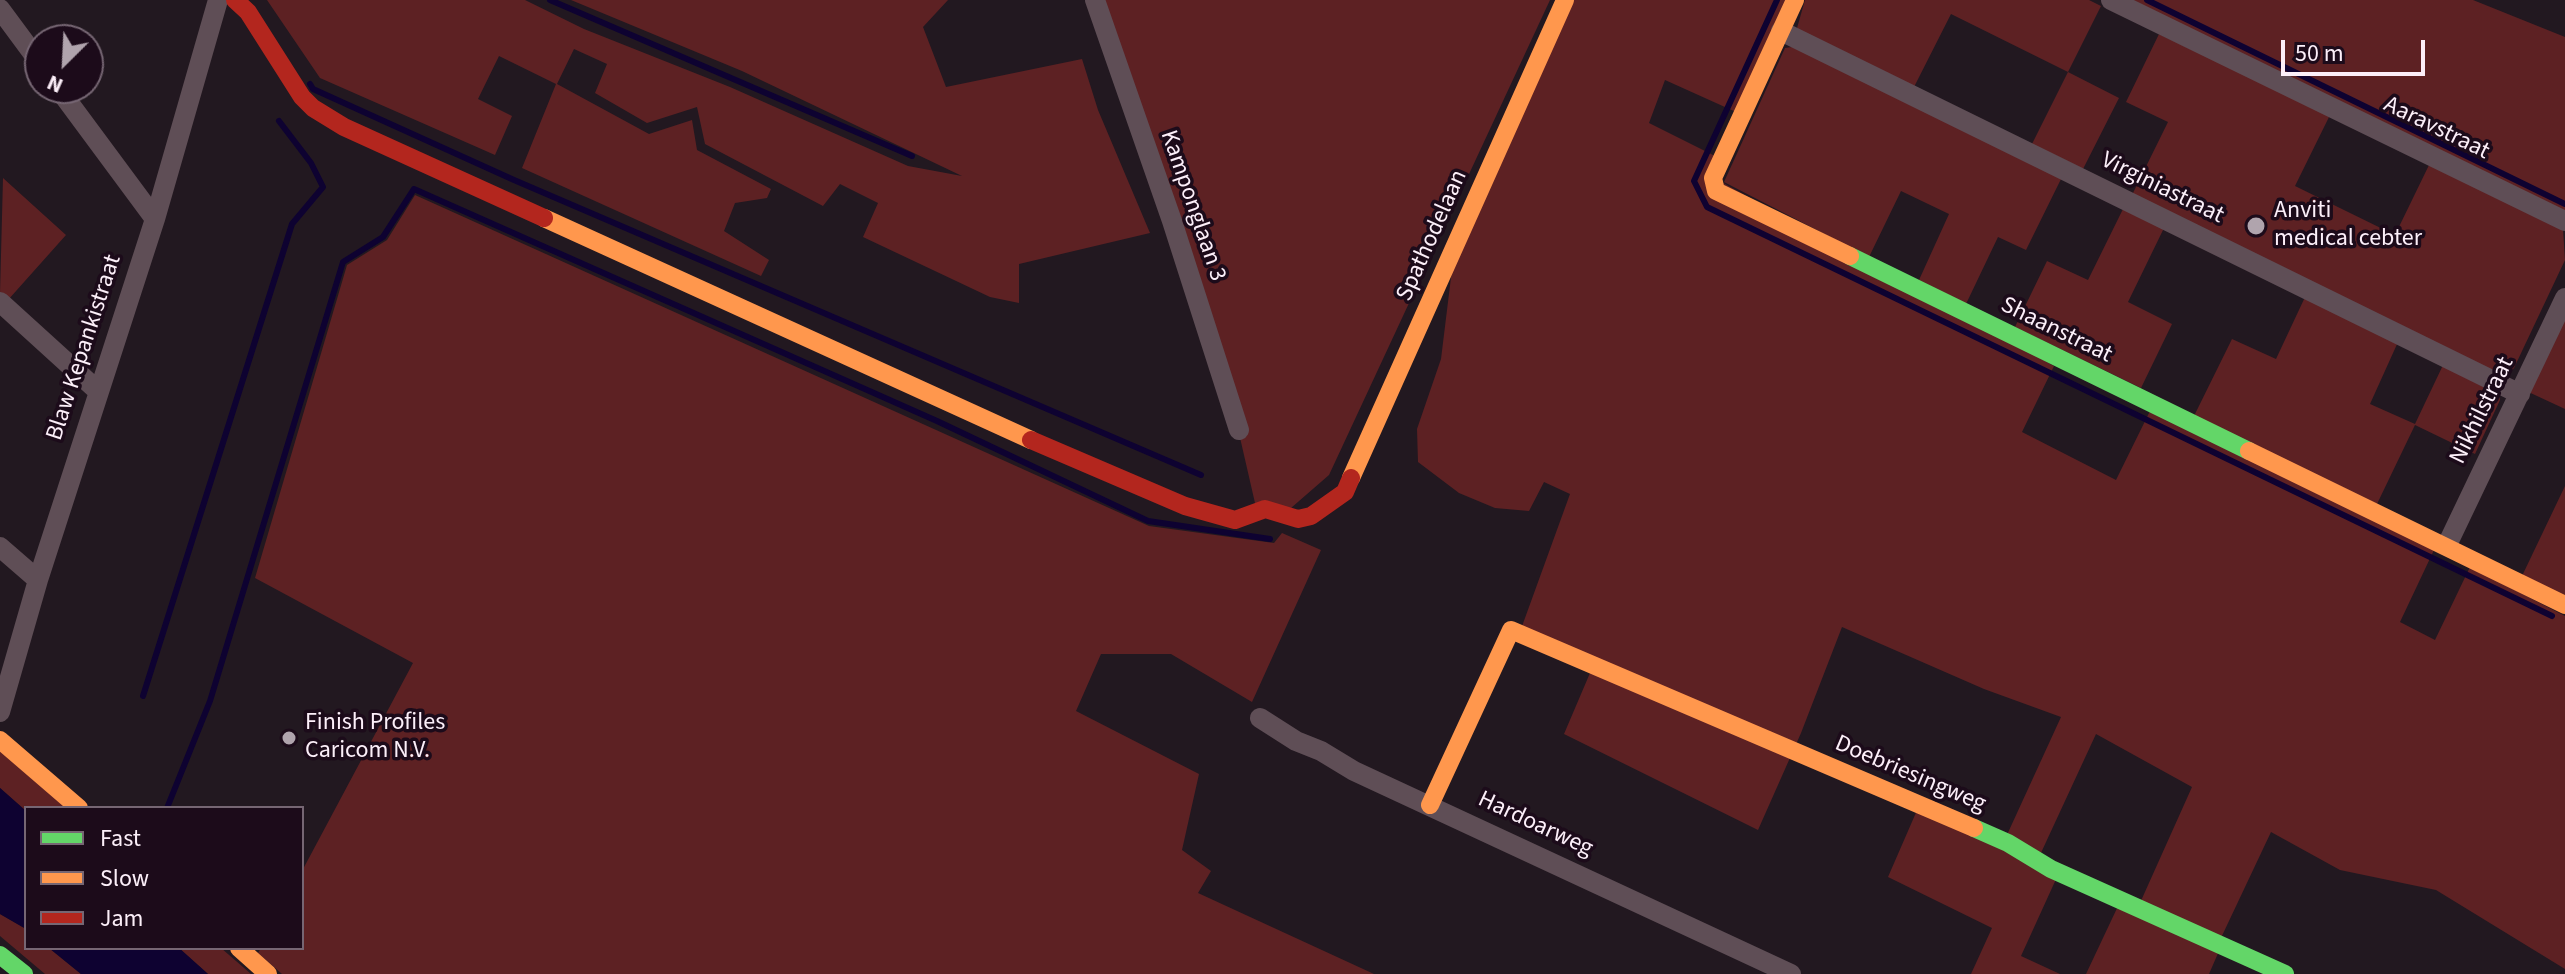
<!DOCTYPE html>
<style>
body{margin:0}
#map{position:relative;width:2565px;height:974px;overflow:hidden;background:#221820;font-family:"Source Sans 3",sans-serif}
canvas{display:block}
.legend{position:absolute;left:24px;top:806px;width:280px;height:144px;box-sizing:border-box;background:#1c0b1a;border:2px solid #766673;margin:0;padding:10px 14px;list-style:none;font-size:24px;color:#fceff9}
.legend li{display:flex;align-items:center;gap:16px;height:40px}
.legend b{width:40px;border:2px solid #766673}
.north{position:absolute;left:24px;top:24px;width:80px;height:80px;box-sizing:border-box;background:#1c0b1a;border:2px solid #766673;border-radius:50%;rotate:204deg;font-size:22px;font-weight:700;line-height:32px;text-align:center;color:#fceff9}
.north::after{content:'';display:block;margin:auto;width:28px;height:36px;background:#b0a4ad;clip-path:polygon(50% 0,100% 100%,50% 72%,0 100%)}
.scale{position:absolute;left:2281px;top:40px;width:144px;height:36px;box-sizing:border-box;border:4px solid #fceff9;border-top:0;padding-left:10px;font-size:24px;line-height:28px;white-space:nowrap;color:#fceff9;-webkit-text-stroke:6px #1c0b1a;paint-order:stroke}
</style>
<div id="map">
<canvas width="2565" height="974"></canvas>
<ul class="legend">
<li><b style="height:10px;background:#63d668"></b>Fast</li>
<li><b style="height:10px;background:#ff974d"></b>Slow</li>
<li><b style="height:10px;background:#b3261e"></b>Jam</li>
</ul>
<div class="north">N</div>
<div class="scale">50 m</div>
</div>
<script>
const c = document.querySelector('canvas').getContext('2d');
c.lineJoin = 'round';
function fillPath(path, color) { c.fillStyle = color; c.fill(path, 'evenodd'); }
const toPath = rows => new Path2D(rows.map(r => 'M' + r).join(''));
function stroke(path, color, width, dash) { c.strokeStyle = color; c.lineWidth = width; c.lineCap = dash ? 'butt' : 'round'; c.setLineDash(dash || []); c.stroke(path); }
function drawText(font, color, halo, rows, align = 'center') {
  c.font = font + ' "Source Sans 3",sans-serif'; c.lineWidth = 7; c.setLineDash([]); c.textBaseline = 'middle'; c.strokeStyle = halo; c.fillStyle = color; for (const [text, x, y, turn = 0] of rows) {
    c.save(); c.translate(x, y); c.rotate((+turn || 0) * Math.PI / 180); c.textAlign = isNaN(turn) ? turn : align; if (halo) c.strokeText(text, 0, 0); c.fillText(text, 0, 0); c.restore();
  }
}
const green = toPath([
 [267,0,525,0,584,29,730,87,908,166,962,176,742,71,571,0,948,0,923,27,946,87,1082,59,1098,110,1150,233,1019,264,1019,303,990,297,863,237,878,203,840,184,823,206,705,144,697,107,647,123,595,93,607,64,574,49,557,84,649,134,692,120,697,150,771,189,767,198,735,203,724,231,769,260,761,276,522,168,556,84,499,56,478,99,512,116,495,155,320,78],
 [1098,0,1550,0,1329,475,1291,508,1255,503,1230,394],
 [1570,0,1787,0,1736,112,1665,80,1649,123,1715,156,1707,174,2054,366,2022,432,2116,480,2150,411,2434,550,2400,622,2435,640,2470,567,2565,616,2565,969,2436,890,2340,870,2271,832,2220,940,2140,903,2192,787,2096,734,2040,855,2006,837,2061,717,1984,689,1842,627,1801,733,1758,830,1564,734,1590,673,1517,640,1570,494,1544,482,1529,511,1495,508,1459,493,1418,462,1417,429,1441,359,1454,253],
 [1805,0,2089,0,2101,6,2068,72,2119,98,2083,169,2032,144,2068,72,1951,14,1914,87,1803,34,1797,28],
 [2128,0,2473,0,2565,37,2565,213],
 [2159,34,2330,115,2295,186,2395,235,2430,163,2563,229,2565,260,2514,368,2507,375,2493,372,2132,195,2168,122,2126,102],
 [1798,46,2062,177,2026,250,1998,237,1966,304,1919,280,1949,214,1901,191,1869,257,1724,182,1785,48],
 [3,178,66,235,8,300,0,293],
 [415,195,1149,526,1274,543,1282,533,1321,550,1252,702,1171,654,1101,654,1076,711,1199,774,1182,850,1211,871,1198,893,1374,974,282,974,258,953,261,948,302,948,302,871,413,663,255,578,347,265,387,240],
 [2123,209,2164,228,2128,302,2172,324,2141,388,2015,327,2047,261,2088,280],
 [2306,295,2398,342,2370,404,2415,424,2444,363,2498,392,2500,400,2475,454,2415,425,2377,504,2194,416,2232,339,2276,359],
 [2565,299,2565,409,2522,389],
 [2565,486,2565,597,2522,576],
 [0,751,66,808,26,808,26,811,0,788],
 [1918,808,2057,877,2021,956,2060,974,1971,974,1992,928,1888,877],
 [2119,904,2219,951,2209,974,2086,974],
 [0,914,26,929,26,948,49,948,81,974,45,974,0,936],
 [179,948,221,948,251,974,208,974]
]);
const water = toPath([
 [0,788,26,811,26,929,0,914],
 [49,948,179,948,208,974,81,974]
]);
const stream = toPath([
 [550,0,912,156],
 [1777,0,1694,181,1707,207,2552,616],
 [2147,0,2565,204],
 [310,84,313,89,514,180,1201,475],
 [143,696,292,224,323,187,311,163,279,121],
 [167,808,210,701,343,262,383,237,414,189,937,421,1148,521,1270,539]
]);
const street = toPath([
 [1095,0,1172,221,1239,430],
 [2111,0,2565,221],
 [0,9,40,63],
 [1781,31,2520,394],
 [58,88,155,219],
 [0,302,98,391],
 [2447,545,2565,298],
 [0,547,38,580],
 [0,712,38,580,155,219,218,0],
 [1260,718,1296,741,1321,751,1354,771,1791,974]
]);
const fast = toPath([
 [1850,256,2249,451],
 [1974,828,2008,843,2051,869,2285,974],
 [0,955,24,974]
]);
const slow = toPath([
 [1795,0,1713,178,1716,191,1850,256],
 [544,218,1031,440],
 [2249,451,2565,605],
 [1351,478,1565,0],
 [0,740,79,808],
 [1430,805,1511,630,1974,828],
 [239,948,268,974]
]);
const jam = toPath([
 [235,0,248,12,302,97,313,108,344,127,544,218],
 [1031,440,1185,506,1235,520,1265,509,1298,519,1311,516,1345,492,1351,478]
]);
const markers = [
 [2256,226,10,"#b0a4ad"],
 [289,738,8,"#b0a4ad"]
];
const streetNames = [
 ["Aaravstraat",2436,129,26],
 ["Virginiastraat",2162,189,26],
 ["Kamponglaan 3",1192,206,71],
 ["Spathodelaan",1433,236,-66],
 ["Shaanstraat",2056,331,26],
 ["Blaw Kepankistraat",85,348,-72],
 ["Nikhilstraat",2483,411,-64],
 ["Doebriesingweg",1910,775,23],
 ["Hardoarweg",1535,825,25]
];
const poiNames = [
 ["Anviti",2274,212],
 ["medical cebter",2274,240],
 ["Finish Profiles",305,724],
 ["Caricom N.V.",305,752]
];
fillPath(green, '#5d2123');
fillPath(water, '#0e0231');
stroke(stream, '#0e0231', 6);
stroke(street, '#5f4e56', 20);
stroke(fast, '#63d668', 18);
stroke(slow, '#ff974d', 18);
stroke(jam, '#b3261e', 18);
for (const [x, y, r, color] of markers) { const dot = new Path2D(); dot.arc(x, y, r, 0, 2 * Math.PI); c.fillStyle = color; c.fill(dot); stroke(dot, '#1c0b1a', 3); }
drawText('24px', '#fceff9', '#1c0b1a', streetNames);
drawText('24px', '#fceff9', '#1c0b1a', poiNames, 'left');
</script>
